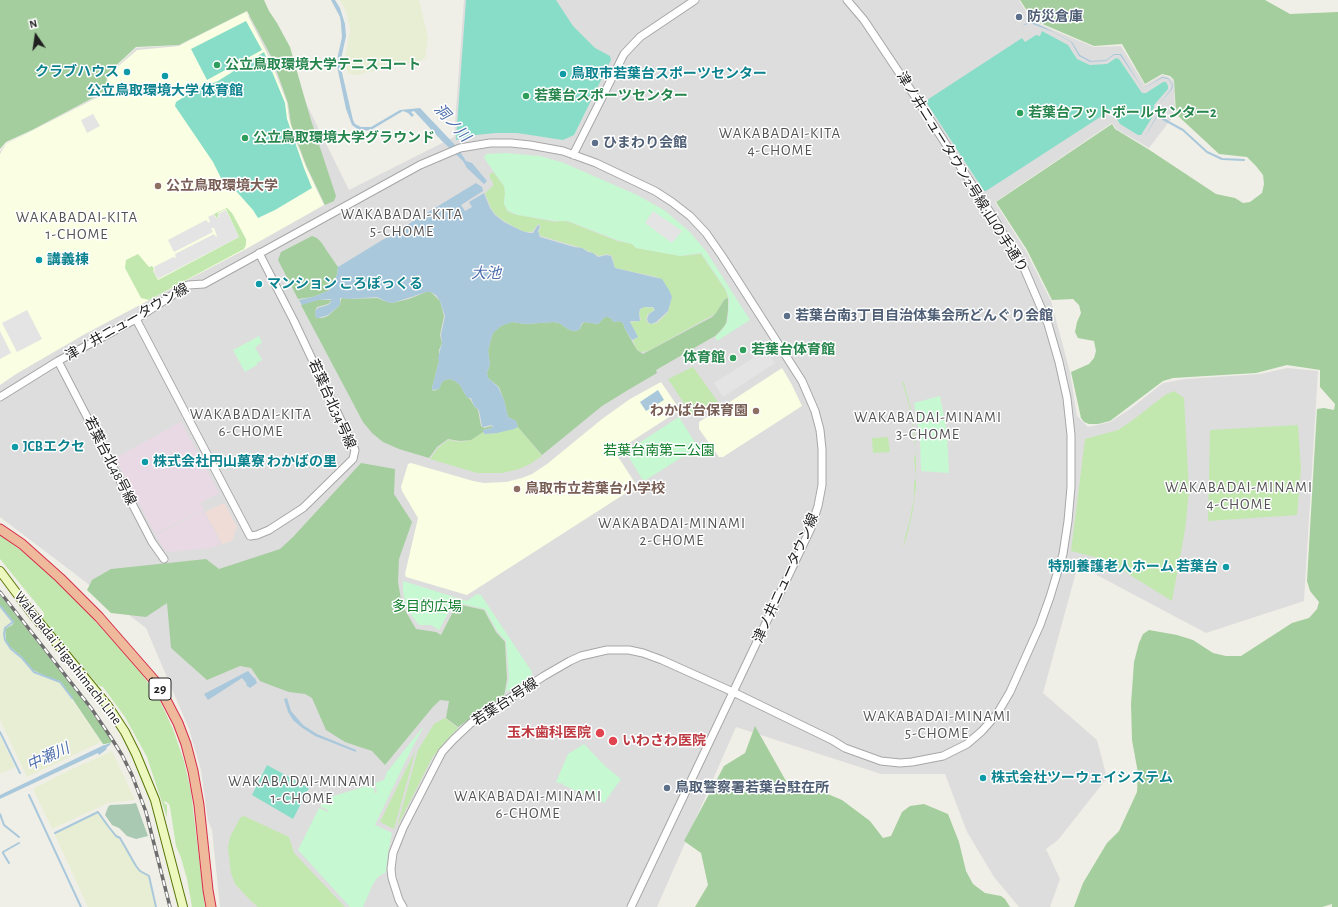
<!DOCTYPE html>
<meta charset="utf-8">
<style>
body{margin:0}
#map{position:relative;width:1338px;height:907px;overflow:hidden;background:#f0efe7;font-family:"Alegreya Sans",sans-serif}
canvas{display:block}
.north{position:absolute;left:16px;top:16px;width:40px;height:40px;-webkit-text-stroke:3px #fff;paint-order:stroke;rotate:347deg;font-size:11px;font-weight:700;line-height:16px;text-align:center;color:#202020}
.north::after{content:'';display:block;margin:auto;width:14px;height:18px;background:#202020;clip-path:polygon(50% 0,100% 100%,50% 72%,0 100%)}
</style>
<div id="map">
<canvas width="1338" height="907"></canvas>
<div class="north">N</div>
</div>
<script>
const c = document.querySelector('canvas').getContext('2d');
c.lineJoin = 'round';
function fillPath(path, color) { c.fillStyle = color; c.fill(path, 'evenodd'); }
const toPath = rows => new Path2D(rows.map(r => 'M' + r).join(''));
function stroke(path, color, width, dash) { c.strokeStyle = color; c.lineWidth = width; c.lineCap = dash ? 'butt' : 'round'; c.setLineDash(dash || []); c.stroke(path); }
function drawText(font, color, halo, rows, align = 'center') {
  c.font = font + ' "Alegreya Sans","Noto Sans JP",sans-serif'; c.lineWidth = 3; c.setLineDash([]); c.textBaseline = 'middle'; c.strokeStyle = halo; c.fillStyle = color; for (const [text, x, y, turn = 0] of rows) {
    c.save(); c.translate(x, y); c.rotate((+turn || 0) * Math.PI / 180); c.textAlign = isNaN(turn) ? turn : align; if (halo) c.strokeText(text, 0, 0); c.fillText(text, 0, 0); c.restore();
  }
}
const residential = toPath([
 [464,0,1019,0,1032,21,1094,47,1121,46,1145,85,1162,75,1169,77,1174,81,1175,114,1149,148,1116,129,1112,123,995,202,1026,251,1051,301,1070,372,1077,416,1088,427,1110,422,1130,409,1163,383,1185,379,1260,374,1287,368,1318,371,1304,601,1206,633,1078,565,1043,693,1097,740,1107,778,1058,840,1046,849,1060,879,1050,907,1019,907,994,877,967,832,945,774,881,774,736,727,657,907,220,907,212,830,208,821,201,770,189,729,146,628,0,517,0,152,6,144,107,91,108,75,136,48,179,45,234,24,260,10,349,190,454,137]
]);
const commercial = toPath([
 [224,503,237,527,232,541,222,544,205,512]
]);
const industrial = toPath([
 [181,422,219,493,200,503,204,509,155,534,115,458],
 [203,510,221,544,209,548,169,552,164,550,156,535]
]);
const education = toPath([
 [246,12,270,59,287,103,289,119,297,144,306,167,324,205,246,249,85,334,16,374,0,385,0,154,6,144,108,92,108,75,137,50,179,46],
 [782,368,792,385,802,406,723,457,719,457,699,429,699,422],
 [661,382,680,410,615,452,637,486,467,595,406,577,405,574,418,518,402,491,401,487,408,464,411,463,473,481,484,483,506,482,522,478,532,474,547,464,602,419,630,399]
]);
const farmland = toPath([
 [340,0,419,0,428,38,425,58,420,61,356,75,349,74,344,63,350,30,347,14],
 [0,607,13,623,4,629,4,634,7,644,34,672,60,683,101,742,27,777,0,720],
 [0,736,15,767,0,774],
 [112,751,135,800,108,803,52,829,33,789,68,771],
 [97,811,117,835,120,837,128,849,130,857,140,870,150,875,156,907,88,907,54,833]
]);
const grass = toPath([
 [493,172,504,186,505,192,504,204,507,211,513,214,555,222,562,221,569,222,617,241,632,244,636,248,681,256,701,254,726,291,728,298,724,299,716,313,711,316,648,351,641,352,637,350,633,340,638,337,630,322,640,321,641,319,639,313,641,309,644,307,653,308,654,310,648,314,646,319,648,323,651,324,657,323,668,312,672,297,664,282,657,277,615,268,612,256,607,254,599,256,582,248,541,236,539,234,539,231,541,226,538,224,532,232,528,232,522,231,504,221,495,214,491,208,485,193,493,186,493,183,489,175],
 [227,208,232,213,246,239,246,245,244,249,149,300,141,298,125,268,126,260,138,254,149,267,152,266,154,269,153,271,158,280,239,237,226,209,218,213,218,218,216,217,214,214],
 [693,367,718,402,696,416,691,414,668,379],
 [902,381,904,383,910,405,912,417,915,438,916,462,916,486,913,509,908,532,903,548,905,537,909,523,914,498,914,483,916,478,914,459,916,451,913,436,914,430,911,420,909,405],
 [1174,391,1184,398,1189,491,1185,530,1172,601,1106,560,1071,551,1085,439,1118,430,1133,420,1165,395],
 [1298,425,1301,470,1297,515,1208,521,1210,430],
 [518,427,542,456,530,464,519,469,502,473,477,473,430,459,438,448,448,440,460,442,471,440,483,432,485,434,497,433],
 [888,437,890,452,873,453,872,438],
 [0,534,28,556,55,579,80,604,140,671,160,701,173,729,184,761,191,792,205,907,192,907,187,879,181,858,176,846,170,807,169,804,165,801,164,803,167,805,167,818,147,757,125,717,103,687,98,685,43,619,44,613,0,559],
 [445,718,458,728,443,744,432,758,397,827,418,750,434,724],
 [415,751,411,767,394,829,380,822],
 [244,816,289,837,294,853,345,907,258,907,251,901,235,884,231,873,228,848,230,837,239,820,241,817]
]);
const forest = toPath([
 [0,0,264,0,269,11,277,23,290,47,310,117,336,196,334,201,325,205,306,165,291,124,288,103,272,58,247,11,179,45,136,47,107,74,106,91,32,130,6,142,0,149],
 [1020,0,1265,0,1290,14,1338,12,1338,907,1332,907,1332,904,1322,907,1074,907,1083,883,1107,843,1119,831,1137,792,1138,773,1132,740,1131,704,1134,662,1139,643,1143,634,1149,630,1177,635,1193,640,1213,653,1226,656,1241,656,1292,623,1309,618,1317,609,1319,602,1310,591,1307,581,1317,409,1324,408,1334,410,1335,404,1320,387,1320,370,1287,365,1256,373,1173,378,1163,381,1110,421,1098,424,1089,424,1084,422,1081,418,1071,372,1089,364,1094,358,1096,351,1094,341,1078,338,1075,332,1077,322,1081,313,1079,305,1073,299,1052,300,1027,250,996,202,1112,124,1115,129,1148,149,1216,194,1235,198,1243,203,1250,202,1262,193,1264,184,1263,175,1256,166,1247,157,1219,154,1176,114,1174,80,1170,76,1162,74,1145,84,1122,44,1094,46,1033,20],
 [312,236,317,238,321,242,329,254,338,267,337,274,334,283,328,291,313,297,298,299,278,260,281,252],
 [426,292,431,292,440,301,444,316,440,335,442,343,439,350,439,361,432,388,433,391,439,389,442,382,445,380,450,379,455,381,460,385,465,394,468,398,470,399,474,406,478,410,481,426,484,428,492,426,492,428,483,430,483,432,471,440,460,441,448,439,437,447,429,458,399,449,383,442,372,433,363,422,301,305,306,303,318,300,331,300,331,301,328,304,317,307,315,311,316,318,322,318,328,316,340,305,341,299,343,298,348,299,377,298,387,302,392,303,409,299],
 [727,298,728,299,728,310,726,324,721,330,715,336,656,370,657,373,628,390,602,406,542,455,518,427,516,421,508,417,504,400,499,387,488,378,487,373,490,364,488,351,491,339,493,333,501,326,508,323,512,322,526,324,553,322,559,323,568,329,573,331,579,330,583,323,585,322,598,324,605,317,608,317,612,319,613,322,620,321,623,323,625,329,637,350,643,354,712,317,716,313,724,300],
 [361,463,395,469,394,494,412,522,399,559,398,582,402,605,416,629,436,632,441,635,457,604,484,610,496,632,505,642,507,679,504,696,458,727,446,718,449,701,440,700,432,708,385,765,372,751,345,742,326,730,312,698,305,694,289,692,270,685,260,681,251,668,240,666,207,680,171,648,167,603,146,617,111,613,87,590,92,580,111,569,206,559,219,569,280,549,293,537],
 [0,595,82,699,113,742,105,744,103,744,61,682,54,680,31,669,22,657,9,646,6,640,5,629,12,625,14,622,0,606],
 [755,726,786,781,811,787,842,800,870,821,883,838,891,836,902,812,910,806,924,804,948,814,959,842,966,871,973,884,985,893,1001,896,1005,899,1010,907,695,907,708,885,701,853,684,841,724,766,745,753]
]);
const cemetery = toPath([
 [136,803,148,836,136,839,127,836,119,828,112,825,105,815,108,807,110,805,131,804]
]);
const park = toPath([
 [506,153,540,156,564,163,637,195,664,210,690,232,706,251,750,320,717,341,715,337,722,330,727,322,728,316,729,299,726,290,701,253,680,256,636,248,632,244,617,240,568,221,555,221,518,215,508,211,504,204,505,192,504,186,484,158,486,154],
 [259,336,262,343,255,347,262,360,257,363,257,365,245,372,233,350],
 [940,396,947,432,949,473,921,471,920,438,914,403],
 [679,417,696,444,696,448,646,480,642,479,627,454,628,450],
 [403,581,467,601,477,594,481,595,532,672,531,677,506,692,509,678,506,641,497,631,485,609,454,602,439,630,431,625,419,625,412,616,406,605,403,592],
 [422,728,423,728,411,750,375,825,392,833,388,854,386,872,378,877,373,884,363,907,350,907,298,850,319,808,328,812,328,810,320,806,324,799,373,784,375,793,377,793,375,783,384,780,387,772],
 [584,744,605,766,621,779,604,803,563,785,564,781,562,784,556,782,568,754]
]);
const pitch = toPath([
 [466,0,556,0,573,26,595,48,610,56,611,60,574,135,563,140,517,133,496,133,476,135,456,140],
 [246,21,262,50,207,80,191,49],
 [1042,31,1068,45,1077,59,1090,65,1107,64,1116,58,1119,59,1142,93,1146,93,1163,82,1166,82,1168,86,1168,89,1154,105,1153,116,1141,135,1138,135,1120,124,1111,110,986,191,984,191,926,102,927,100,1022,38,1025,42,1036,35,1040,36],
 [264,52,285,103,287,119,304,168,312,188,275,210,258,218,253,210,237,192,221,178,213,162,175,106,176,102,207,82,209,85,218,81],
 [267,765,309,788,293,819,252,795]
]);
const parking = toPath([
 [93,114,100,126,87,133,81,120],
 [226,210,239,237,158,279,153,271,155,270,154,267,173,257,176,258,175,254,214,234,216,237,217,236,214,228,211,228,213,232,174,252,168,240,206,220,209,223,210,221,208,217,214,214,215,217,218,218,219,217,218,214],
 [653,211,682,231,672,243,645,223],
 [27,310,42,339,17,352,2,323],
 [0,331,11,353,0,359],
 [766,350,775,363,723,397,714,383]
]);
const water = toPath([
 [331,0,335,0,340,8,345,24,346,36,340,64,353,120,355,124,361,127,371,127,400,110,420,108,457,147,466,161,472,163,487,181,484,184,467,168,463,161,441,140,414,111,411,112,414,115,412,117,408,113,403,111,371,130,360,131,352,125,346,109,337,66,338,55,342,37,341,23,340,17],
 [1030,21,1046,28,1072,42,1080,55,1091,61,1106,60,1114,54,1121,54,1143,89,1162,77,1168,78,1173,85,1172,89,1158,106,1157,117,1144,138,1156,117,1158,106,1171,89,1172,85,1168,79,1162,78,1143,89,1120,55,1114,55,1106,61,1090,62,1079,56,1071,42,1053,32,1030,23,1022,26],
 [476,183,482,187,483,191,461,205,465,211,472,207,469,202,484,193,490,208,495,215,504,222,522,231,529,233,533,233,538,225,540,226,538,231,540,237,574,247,582,248,588,252,593,253,598,257,607,255,611,256,615,268,662,279,669,290,672,297,668,311,656,322,651,324,648,322,647,319,649,314,655,310,653,307,644,307,640,309,639,313,640,321,631,321,630,322,638,337,632,340,625,329,623,323,619,321,613,322,612,319,608,317,605,317,598,324,585,322,582,323,579,330,573,331,568,329,559,323,553,322,526,324,512,322,501,326,493,333,491,339,488,351,490,364,487,373,488,378,498,387,504,400,508,417,516,421,518,427,514,429,497,433,485,434,483,432,483,430,492,428,493,426,491,425,483,427,482,426,479,410,474,406,471,398,468,398,465,394,460,385,455,381,450,379,445,380,442,382,439,389,433,390,432,388,439,361,438,358,442,343,441,335,445,316,440,301,436,295,431,292,426,292,408,298,392,303,387,302,377,297,348,299,343,298,340,298,340,305,328,315,318,318,316,318,315,311,318,308,328,305,331,302,331,299,318,300,302,305,299,300,313,297,328,291,334,284,337,274,338,267],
 [658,390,664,400,646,411,640,402],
 [248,671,254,678,255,678,257,683,250,688,246,685,247,684,242,678,208,700,204,694],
 [287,698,291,711,303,725,317,734,356,750,356,752,315,736,301,727,293,720,288,712,284,699],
 [110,743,111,744,106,748,107,749,99,755,98,753,0,799,0,795,104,745,105,745]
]);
const stream = toPath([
 [1163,119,1183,130,1207,152,1222,159,1244,160],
 [0,606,13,622,5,628,4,634,5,640,11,649,22,658,34,672,60,682,72,698],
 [0,732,20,773],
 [29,795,81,907],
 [0,814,4,825,19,837],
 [55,833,98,812,108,826,116,836,120,838,136,866,140,871,149,876,156,907],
 [3,852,19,843],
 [3,853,9,863]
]);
const tertiary = toPath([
 [573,155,624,54,640,37,695,0],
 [136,319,250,536,257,535,269,530,303,508,353,459,355,450,294,321,259,253],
 [58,361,152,542,164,559],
 [0,397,58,361,136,319,188,285,204,284,420,165,460,148,490,143,511,143,530,145,563,151,596,163,655,191,672,202,690,216,706,233,722,256,802,381,815,411,820,430,822,449,822,485,818,506,811,528,631,907],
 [403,907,399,900,392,878,391,869,393,853,403,828,442,752,453,740,471,723,544,676,570,661,581,656,607,650,629,650,643,653,662,660,733,692,832,740,845,748,881,761,900,763,912,762,943,756,967,744,982,731,997,714,1010,692,1040,625,1050,597,1063,554,1068,521,1071,487,1071,435,1067,398,1059,362,1048,324,1024,268,995,220,918,101,864,20,847,0]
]);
const secondary = toPath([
 [0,571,30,611,108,706,125,732,136,754,155,800,183,907]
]);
const trunk = toPath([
 [0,529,22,544,60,578,99,617,154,680,164,696,178,723,186,744,193,771,199,805,208,890,211,907]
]);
const rail = toPath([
 [0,592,91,708,110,736,122,755,132,775,146,812,170,907]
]);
const markers = [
 [1019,17,4,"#5c6f8a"],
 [217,65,4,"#2e9e5b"],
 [127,72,4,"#0f9aa8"],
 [563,74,4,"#0f9aa8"],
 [165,76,4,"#0f9aa8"],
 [526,96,4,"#2e9e5b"],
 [1020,113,4,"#2e9e5b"],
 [245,138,4,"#2e9e5b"],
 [595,143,4,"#5c6f8a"],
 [158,186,4,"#8d6e63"],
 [39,260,4,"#0f9aa8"],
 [259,284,4,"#0f9aa8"],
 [787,316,4,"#5c6f8a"],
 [743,350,4,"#2e9e5b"],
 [733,358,4,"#2e9e5b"],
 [756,411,4,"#8d6e63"],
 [15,447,4,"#0f9aa8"],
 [145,462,4,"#0f9aa8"],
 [517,489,4,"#8d6e63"],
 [1226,567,4,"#0f9aa8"],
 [600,733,5,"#e0444e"],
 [613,741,5,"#e0444e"],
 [983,778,4,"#0f9aa8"],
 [667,788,4,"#5c6f8a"]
];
const shields = [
 [160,689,22]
];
const shieldNames = [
 ["29",160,689]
];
const serviceNames = [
 ["防災倉庫",1027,17],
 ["ひまわり会館",603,143],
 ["若葉台南3丁目自治体集会所どんぐり会館",795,316],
 ["鳥取警察署若葉台駐在所",675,788]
];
const leisureNames = [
 ["公立鳥取環境大学テニスコート",225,65],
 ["若葉台スポーツセンター",534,96],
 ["若葉台フットボールセンター2",1028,113],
 ["公立鳥取環境大学グラウンド",253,138],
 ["若葉台体育館",751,350],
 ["体育館",725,358,"right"]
];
const cultureNames = [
 ["クラブハウス",119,72,"right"],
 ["鳥取市若葉台スポーツセンター",571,74],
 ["公立鳥取環境大学 体育館",165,91,"center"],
 ["講義棟",47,260],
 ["マンション ころぽっくる",267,284],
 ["JCBエクセ",23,447],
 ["株式会社円山菓寮 わかばの里",153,462],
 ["特別養護老人ホーム 若葉台",1218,567,"right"],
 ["株式会社ツーウェイシステム",991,778]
];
const streetNames = [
 ["津ノ井ニュータウン2号線;山の手通り",962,172,58],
 ["津ノ井ニュータウン線",127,322,-30],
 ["若葉台北34号線",332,404,66],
 ["若葉台北48号線",110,461,63],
 ["津ノ井ニュータウン線",786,578,-66],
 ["Wakabadai Higashimachi Line",68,658,52],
 ["若葉台1号線",505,702,-33]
];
const educationNames = [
 ["公立鳥取環境大学",166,186],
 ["わかば台保育園",748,411,"right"],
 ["鳥取市立若葉台小学校",525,489]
];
const parkNames = [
 ["若葉台南第二公園",659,451],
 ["多目的広場",427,607]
];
const healthNames = [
 ["玉木歯科医院",591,733],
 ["いわさわ医院",622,741,"left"]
];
const waterNames = [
 ["洞ノ川",452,123,48],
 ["大池",486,273],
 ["中瀬川",48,757,-25]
];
const neighbourhoodNames = [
 ["WAKABADAI-KITA",780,133],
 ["4-CHOME",780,150],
 ["WAKABADAI-KITA",402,214],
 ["5-CHOME",402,231],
 ["WAKABADAI-KITA",77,217],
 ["1-CHOME",77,234],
 ["WAKABADAI-KITA",251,414],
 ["6-CHOME",251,431],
 ["WAKABADAI-MINAMI",928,417],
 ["3-CHOME",928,434],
 ["WAKABADAI-MINAMI",1239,487],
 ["4-CHOME",1239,504],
 ["WAKABADAI-MINAMI",672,523],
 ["2-CHOME",672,540],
 ["WAKABADAI-MINAMI",937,716],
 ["5-CHOME",937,733],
 ["WAKABADAI-MINAMI",302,781],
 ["1-CHOME",302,798],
 ["WAKABADAI-MINAMI",528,796],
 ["6-CHOME",528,813]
];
fillPath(residential, '#dedddd');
fillPath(commercial, '#f0dcd7');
fillPath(industrial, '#e9d9e4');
fillPath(education, '#fafee2');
fillPath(farmland, '#e8eed3');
fillPath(grass, '#c2e8af');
fillPath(forest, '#a4ce9d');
fillPath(cemetery, '#a9c9b3');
fillPath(park, '#c6f8d2');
fillPath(pitch, '#88ddc9');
fillPath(parking, '#e4e4e4');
fillPath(water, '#a9c8dc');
stroke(stream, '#a9c8dc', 2);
stroke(tertiary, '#a7a7a7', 9);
stroke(secondary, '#597608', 10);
stroke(trunk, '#d62c4b', 11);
stroke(tertiary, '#fff', 7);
stroke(secondary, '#ecf8bd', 8);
stroke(trunk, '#efba9c', 9);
stroke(rail, '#6e6e6e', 3.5);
stroke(rail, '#fff', 2, [6]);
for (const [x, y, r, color] of markers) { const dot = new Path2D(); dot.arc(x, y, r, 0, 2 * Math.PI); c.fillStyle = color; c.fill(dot); stroke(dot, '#fff', 1.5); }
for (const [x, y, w] of shields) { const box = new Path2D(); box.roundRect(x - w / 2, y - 11, w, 22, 3); c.fillStyle = '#fff'; c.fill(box); stroke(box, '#202020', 1); }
drawText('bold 13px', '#202020', null, shieldNames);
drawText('bold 14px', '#4e5e75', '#fff', serviceNames, 'left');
drawText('bold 14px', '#27864d', '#fff', leisureNames, 'left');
drawText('bold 14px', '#0d838f', '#fff', cultureNames, 'left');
drawText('14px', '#202020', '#fff', streetNames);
drawText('bold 14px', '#785e54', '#fff', educationNames, 'left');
drawText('14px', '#0f7d2a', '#fff', parkNames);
drawText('bold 14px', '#be3a42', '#fff', healthNames, 'right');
drawText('italic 15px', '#4e6fae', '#fff', waterNames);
c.letterSpacing = '1px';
drawText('15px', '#535353', '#fff', neighbourhoodNames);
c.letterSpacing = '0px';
</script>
